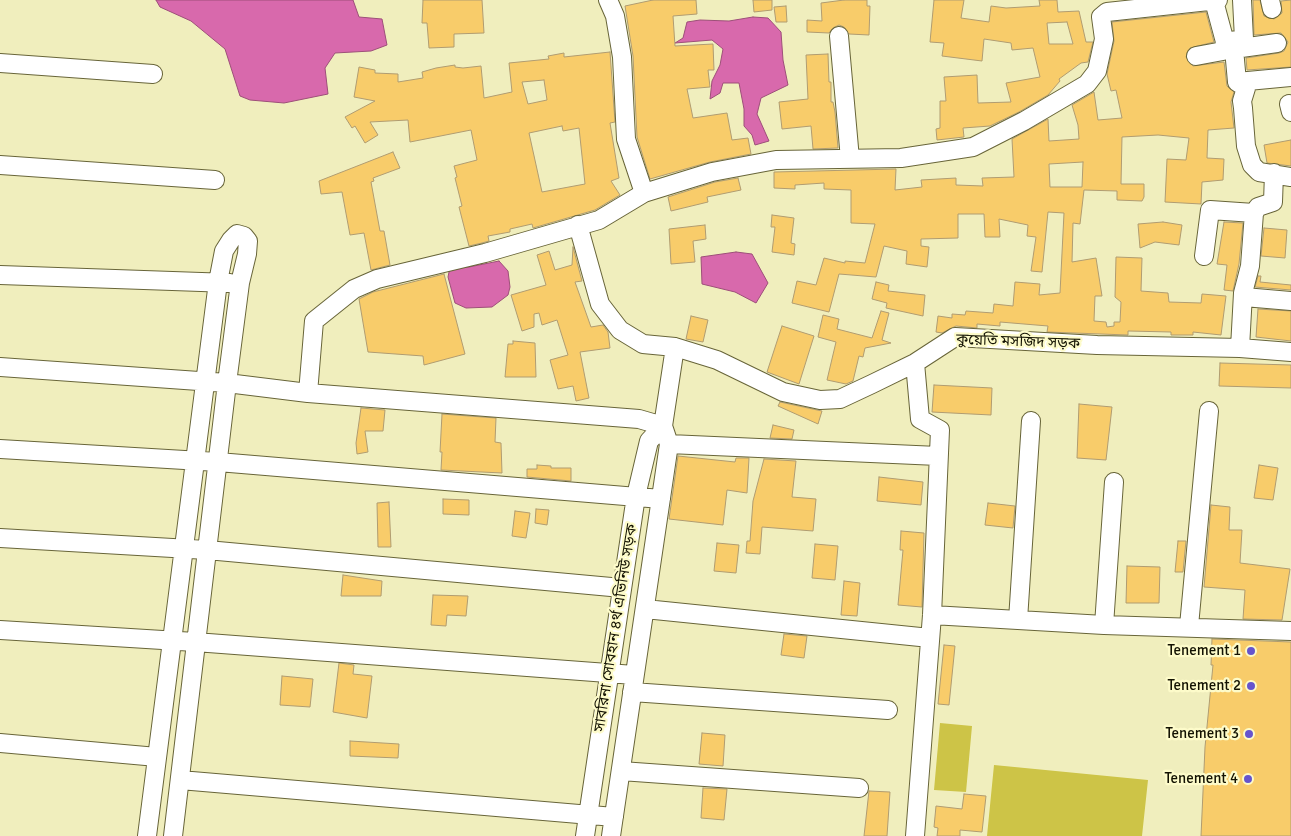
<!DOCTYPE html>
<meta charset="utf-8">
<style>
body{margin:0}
canvas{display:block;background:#f0eebd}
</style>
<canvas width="1291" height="836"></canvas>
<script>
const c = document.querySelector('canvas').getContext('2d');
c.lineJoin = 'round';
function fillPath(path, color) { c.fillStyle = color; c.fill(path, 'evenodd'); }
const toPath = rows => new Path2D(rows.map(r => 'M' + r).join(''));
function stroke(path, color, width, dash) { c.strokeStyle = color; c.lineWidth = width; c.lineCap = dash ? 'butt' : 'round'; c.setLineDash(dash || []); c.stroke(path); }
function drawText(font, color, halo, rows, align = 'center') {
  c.font = font + ' Signika,"Noto Sans Bengali",sans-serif'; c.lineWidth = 4.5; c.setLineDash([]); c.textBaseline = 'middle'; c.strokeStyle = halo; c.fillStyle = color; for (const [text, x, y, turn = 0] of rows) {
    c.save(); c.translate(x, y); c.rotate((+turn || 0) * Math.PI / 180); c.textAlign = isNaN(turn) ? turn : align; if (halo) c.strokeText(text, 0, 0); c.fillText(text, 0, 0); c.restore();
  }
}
const green = toPath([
 [940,723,972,726,966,792,934,790],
 [994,765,1148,780,1142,836,987,836]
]);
const water = toPath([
 [156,0,353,0,359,17,382,19,387,45,371,51,335,53,325,68,328,94,284,103,250,100,240,96,225,49,191,21,160,7,156,0],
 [753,17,768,18,781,32,783,60,788,85,761,98,757,114,769,141,755,145,752,135,744,126,744,109,739,83,723,83,720,93,710,99,712,81,720,65,723,49,712,40,675,43,683,38,687,22,700,20,729,21,753,17],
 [736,252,752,254,768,283,756,303,735,292,702,284,701,257,736,252],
 [499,261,508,271,510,287,508,295,492,307,466,308,455,303,448,277,450,267,469,267,499,261]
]);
const building = toPath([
 [423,0,482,0,484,33,454,34,454,47,429,48,427,23,422,23,423,0],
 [653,0,696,0,697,14,673,16,675,46,713,44,714,70,708,70,710,87,687,89,693,118,727,113,732,140,748,138,751,154,710,162,650,179,637,137,633,56,625,6,653,0],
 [753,0,772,0,772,10,754,12,753,0],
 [844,0,867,0,867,6,870,6,869,35,849,34,844,27,839,25,833,28,829,33,807,32,807,20,822,21,821,3,844,0],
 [934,0,964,0,961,18,989,22,991,6,1006,8,1040,6,1039,0,1057,0,1058,12,1079,11,1086,42,1093,42,1088,62,1081,63,1059,79,1060,81,1048,95,1019,112,990,126,963,128,964,137,937,140,936,129,940,128,940,101,946,101,944,77,977,75,978,103,1011,102,1006,83,1040,77,1033,48,1012,50,1011,43,984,39,982,61,942,56,944,43,930,42,934,0],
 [1067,22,1073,44,1049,44,1047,23,1067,22],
 [1253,0,1260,0,1264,16,1274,19,1282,13,1281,1,1291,0,1291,67,1247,70,1246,58,1279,53,1284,51,1288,42,1281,33,1254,35,1253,0],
 [786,6,787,22,776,22,774,7,786,6],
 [1206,12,1214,42,1190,48,1186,57,1193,66,1224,62,1227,86,1234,92,1231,102,1234,128,1208,130,1207,158,1224,159,1223,180,1202,182,1201,204,1165,202,1167,159,1186,160,1189,138,1158,135,1122,137,1121,184,1144,184,1144,197,1142,201,1117,200,1117,191,1084,190,1080,224,1073,223,1072,262,1096,258,1102,296,1095,296,1094,321,1106,322,1107,327,1114,326,1114,322,1120,322,1121,302,1115,297,1116,257,1142,258,1141,291,1168,293,1169,302,1201,303,1202,294,1226,296,1221,335,1193,332,1193,335,1171,335,1171,332,1128,331,1128,335,1047,332,1048,326,1000,322,1000,326,977,324,977,328,956,326,942,333,936,332,938,316,952,318,952,314,965,315,966,311,993,313,994,304,1013,306,1015,282,1040,284,1039,295,1060,293,1064,213,1048,212,1042,272,1031,271,1036,237,1027,236,1028,225,999,219,1000,237,985,237,984,214,958,214,958,238,921,239,921,246,929,247,927,267,906,264,907,251,884,246,876,277,839,274,829,312,792,303,797,281,816,285,824,258,845,263,845,261,865,263,875,224,851,223,851,190,824,189,824,183,795,185,795,189,774,188,774,172,896,169,895,190,922,187,921,180,956,178,956,185,983,186,982,178,1014,177,1012,139,1048,119,1049,141,1079,139,1078,125,1072,105,1094,92,1098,120,1122,118,1116,90,1111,91,1107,74,1114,41,1112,22,1206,12],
 [1083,162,1082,187,1050,187,1049,164,1083,162],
 [610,52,615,122,610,123,619,178,611,181,620,195,595,210,533,228,532,224,510,229,510,232,488,236,489,241,482,243,469,246,459,207,462,206,455,178,457,177,454,166,477,160,471,130,410,142,408,120,370,122,378,135,365,143,355,126,352,128,345,117,375,101,354,97,359,67,375,70,375,73,398,74,398,82,423,78,422,72,436,68,455,65,455,67,463,68,481,66,484,98,512,92,509,63,549,59,548,56,564,53,564,57,610,52],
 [544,80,547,100,528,104,522,82,544,80],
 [562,126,563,131,579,128,585,184,542,192,529,133,562,126],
 [828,54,829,82,831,82,831,102,833,102,835,112,838,148,813,149,811,126,782,129,779,102,808,99,806,55,828,54],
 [1291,140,1291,166,1267,163,1264,145,1291,140],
 [393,152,400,168,373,178,374,181,371,182,380,231,384,231,390,265,371,270,364,233,350,235,342,192,321,194,319,181,393,152],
 [738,178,741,190,707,197,708,202,671,211,668,197,715,182,738,178],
 [772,215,794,218,791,243,795,244,794,255,772,252,775,227,771,227,772,215],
 [1163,222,1182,225,1179,245,1155,242,1140,248,1138,224,1163,222],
 [1224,222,1243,223,1239,264,1233,291,1224,290,1227,265,1217,264,1224,222],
 [705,225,706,239,693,241,695,262,671,264,669,229,705,225],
 [1264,228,1287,230,1285,258,1261,256,1264,228],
 [573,247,582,281,575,282,591,327,603,325,608,332,610,348,580,352,589,398,576,401,573,386,558,389,550,360,568,355,557,320,542,325,539,313,534,314,534,327,522,331,511,295,546,285,537,255,549,251,555,270,572,265,573,247],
 [444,274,465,354,424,365,423,356,368,352,359,299,373,292,444,274],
 [1258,276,1261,276,1260,282,1291,285,1291,290,1255,287,1258,276],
 [876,282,889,285,888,291,925,295,923,316,886,308,887,303,872,299,876,282],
 [1258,309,1291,311,1291,341,1256,337,1258,309],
 [881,311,889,313,882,340,891,343,865,348,863,357,859,356,853,381,846,384,827,380,836,342,818,337,823,315,839,319,837,329,872,338,881,311],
 [691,316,708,320,703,342,686,339,691,316],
 [782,326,814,336,799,384,767,372,782,326],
 [513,341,535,343,536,377,505,377,508,344,513,344,513,341],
 [1220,363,1291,365,1291,388,1219,386,1220,363],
 [934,385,992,388,991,415,932,412,934,385],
 [780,402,822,411,818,424,778,406,780,402],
 [1079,404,1112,407,1106,460,1077,458,1079,404],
 [361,408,385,410,383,431,365,431,368,452,357,454,356,443,361,408],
 [442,414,496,418,495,442,501,443,502,473,441,470,442,452,440,452,442,414],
 [773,425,794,430,792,439,770,438,773,425],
 [678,456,735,462,736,458,749,458,747,493,727,490,723,525,669,519,678,456],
 [764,459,796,461,792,497,816,499,813,531,762,527,760,554,746,553,747,541,750,541,753,501,764,459],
 [537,465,551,466,551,468,571,468,571,481,527,477,527,469,537,469,537,465],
 [1259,465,1278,468,1273,500,1254,498,1259,465],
 [879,477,923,482,921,505,877,501,879,477],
 [443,499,469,500,469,515,443,514,443,499],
 [389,502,391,547,378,547,377,503,389,502],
 [988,503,1015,506,1013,528,985,525,988,503],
 [1211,505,1230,507,1229,530,1242,530,1240,563,1290,569,1282,620,1243,619,1245,590,1204,587,1211,505],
 [536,509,549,510,547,525,535,523,536,509],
 [515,511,530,513,526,538,512,536,515,511],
 [901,531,924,533,922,607,898,605,903,550,900,550,901,531],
 [1178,541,1186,541,1183,572,1175,572,1178,541],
 [717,543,739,545,736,573,714,571,717,543],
 [815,544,838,546,835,580,812,578,815,544],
 [1127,566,1160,567,1159,603,1126,603,1127,566],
 [343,575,382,581,381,596,341,596,343,575],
 [844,581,860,583,857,616,841,615,844,581],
 [433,595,468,596,466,616,447,615,446,626,431,625,433,595],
 [784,634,807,636,804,658,781,655,784,634],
 [1212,639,1291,642,1291,836,1201,836,1205,747,1213,665,1211,665,1212,639],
 [944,645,955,646,949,705,938,704,944,645],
 [339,663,354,665,353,674,372,676,367,718,333,712,339,663],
 [282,676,313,679,310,707,280,705,282,676],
 [702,733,725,735,723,766,699,764,702,733],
 [350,741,399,744,398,758,350,756,350,741],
 [703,788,727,789,724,820,701,818,703,788],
 [869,791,890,792,887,836,864,836,869,791],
 [964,794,986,796,982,832,960,830,960,836,937,836,938,828,934,827,936,806,962,809,964,794]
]);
const minor = toPath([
 [608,0,615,16,622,57,626,139,644,193],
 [1270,0,1272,9],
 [1214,1,1225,42],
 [839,36,850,159],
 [1277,43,1234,49,1237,82,1291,77],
 [1196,56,1223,51,1225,42,1244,39,1242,0],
 [0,63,153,74],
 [1237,82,1246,88,1242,101,1243,108,1246,146,1252,165,1259,172,1291,177],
 [1289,104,1291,112],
 [0,165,215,180],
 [578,225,600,304,620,330,643,344,675,347,717,360,783,392,820,400,840,399,872,384,915,363,955,337,1097,345,1240,348,1291,352],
 [1204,256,1210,210,1254,213],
 [0,275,230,283],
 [1244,297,1291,301],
 [1240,348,1243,293,1250,266,1254,213,1258,207,1273,202,1274,173],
 [915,363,920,419,940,430,932,615,915,836],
 [0,367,227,383,308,393,639,419,663,426],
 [308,393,314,321,354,289,377,279,485,253,599,220,644,193,712,172,776,160,901,158,973,147,1024,121,1087,84,1097,71,1104,39,1101,17,1107,12,1218,0],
 [669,444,938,456],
 [0,449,218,462,661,499],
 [0,538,207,550,622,588],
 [645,609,930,638],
 [932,615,1104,625,1291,631],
 [1018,620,1031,421],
 [1104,625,1114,482],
 [1189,626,1209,411],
 [0,630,195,642,634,675],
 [632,692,888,710],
 [0,743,157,757],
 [621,771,859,788],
 [180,780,614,817],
 [147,836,218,282,224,251,231,240,237,234,244,236,248,241,247,254,240,283,227,383,173,836],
 [585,836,636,496,649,441,663,426],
 [611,836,669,444,663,426,675,347]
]);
const markers = [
 [1251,651,5,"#6654cd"],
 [1251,686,5,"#6654cd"],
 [1249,734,5,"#6654cd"],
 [1248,779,5,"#6654cd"]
];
const streetNames = [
 ["কুয়েতি মসজিদ সড়ক",1018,342,2],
 ["সাবরিনা সোবহান ৪র্থ এভিনিউ সড়ক",616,628,-81]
];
const poiNames = [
 ["Tenement 1",1241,651],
 ["Tenement 2",1241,686],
 ["Tenement 3",1239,734],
 ["Tenement 4",1238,779]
];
fillPath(green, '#cdc447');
fillPath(water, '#d869ac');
stroke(water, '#9d4f79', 1);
fillPath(building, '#f8cc6a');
stroke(building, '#b09c71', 1);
stroke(minor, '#686539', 20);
stroke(minor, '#fff', 18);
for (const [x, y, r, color] of markers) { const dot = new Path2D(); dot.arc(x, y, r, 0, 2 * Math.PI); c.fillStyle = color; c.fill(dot); stroke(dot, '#fdfbca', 2); }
drawText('15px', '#131202', '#fdfbca', streetNames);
drawText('15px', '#131202', '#fdfbca', poiNames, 'right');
</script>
